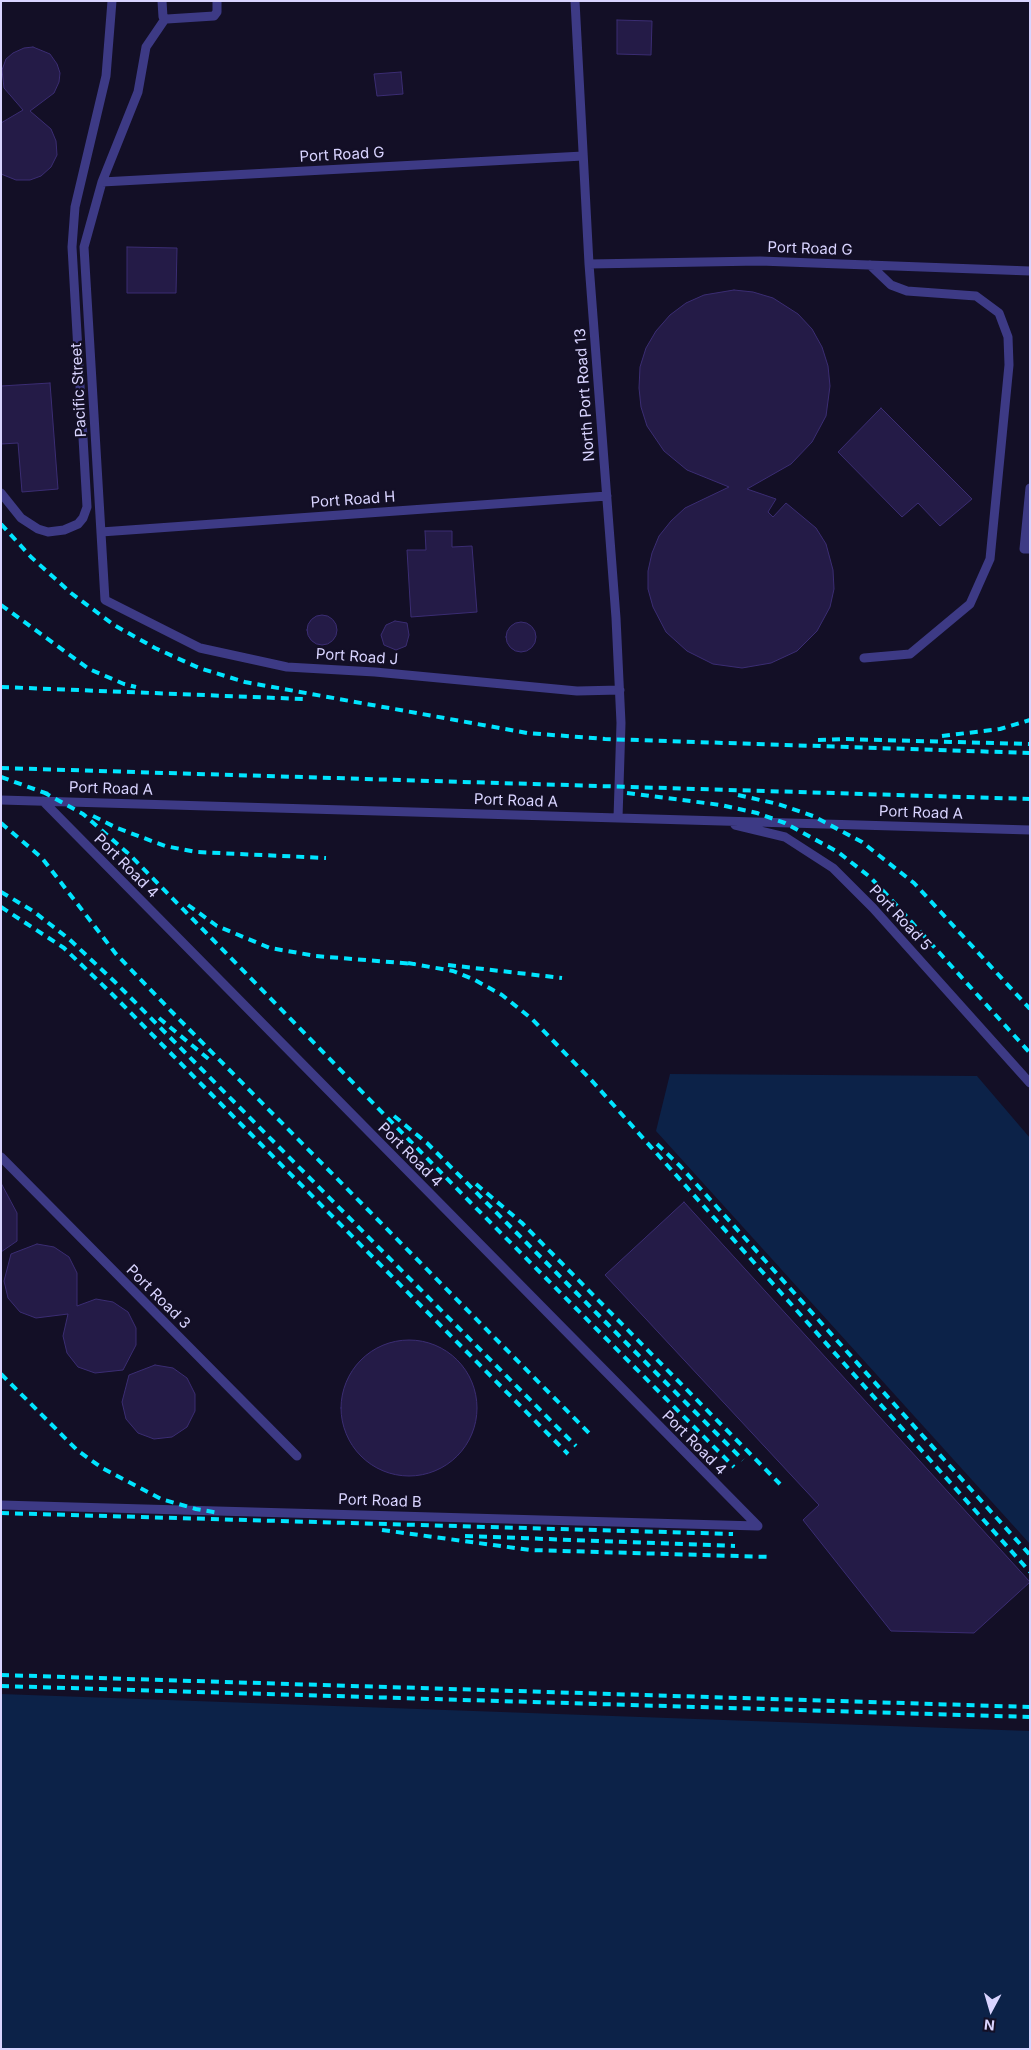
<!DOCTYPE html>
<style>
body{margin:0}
#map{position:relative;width:1031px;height:2050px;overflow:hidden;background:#130f26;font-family:Inter,sans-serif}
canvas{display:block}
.frame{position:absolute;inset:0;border:2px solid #d9d4ff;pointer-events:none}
.north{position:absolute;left:966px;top:1985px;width:50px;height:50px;-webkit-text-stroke:4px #130f26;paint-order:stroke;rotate:186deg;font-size:14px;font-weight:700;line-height:20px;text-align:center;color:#d9d4ff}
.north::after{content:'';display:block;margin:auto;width:18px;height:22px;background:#d9d4ff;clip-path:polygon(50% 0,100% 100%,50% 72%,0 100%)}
</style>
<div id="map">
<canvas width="1031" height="2050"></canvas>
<div class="frame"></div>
<div class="north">N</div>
</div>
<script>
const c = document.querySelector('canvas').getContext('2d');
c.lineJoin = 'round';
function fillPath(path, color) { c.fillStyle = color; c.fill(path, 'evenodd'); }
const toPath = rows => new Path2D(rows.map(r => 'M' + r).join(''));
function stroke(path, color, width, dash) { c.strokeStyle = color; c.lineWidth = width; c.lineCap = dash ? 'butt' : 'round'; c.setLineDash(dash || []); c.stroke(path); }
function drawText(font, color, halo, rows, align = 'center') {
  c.font = font + ' Inter,sans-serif'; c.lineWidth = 4.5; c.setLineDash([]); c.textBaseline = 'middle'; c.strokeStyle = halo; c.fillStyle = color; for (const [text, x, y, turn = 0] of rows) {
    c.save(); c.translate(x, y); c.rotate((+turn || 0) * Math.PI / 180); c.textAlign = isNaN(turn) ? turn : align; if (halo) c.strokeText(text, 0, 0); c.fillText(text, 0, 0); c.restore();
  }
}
const water = toPath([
 [670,1074,977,1076,1030,1138,1030,1544,656,1131],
 [1,1694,1030,1731,1030,2049,1,2049]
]);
const building = toPath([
 [617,20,652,21,651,55,617,54,617,20],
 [33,47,50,54,57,64,60,73,59,82,54,93,30,111,51,129,56,141,57,155,51,167,41,176,30,180,16,180,1,174,1,123,23,110,4,88,2,70,6,59,13,53,24,48,33,47],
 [401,72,403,94,377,96,374,74,401,72],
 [127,247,177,248,176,293,127,293,127,247],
 [734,290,753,292,773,298,798,314,812,329,822,347,828,366,830,386,826,416,812,442,791,464,747,489,776,499,768,512,773,517,786,503,816,528,826,544,833,570,834,589,830,607,817,631,797,651,771,663,742,668,713,664,687,651,666,632,653,607,648,589,648,571,652,553,659,536,671,521,685,508,729,487,687,470,664,451,647,426,641,407,639,388,640,367,646,348,656,331,670,315,686,303,704,295,734,290],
 [50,383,58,489,22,492,18,443,1,444,1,386,50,383],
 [881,408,972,499,940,526,918,503,902,517,838,452,881,408],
 [425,531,452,531,452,547,472,546,477,612,411,617,407,550,426,550,425,531],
 '307 630a15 15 0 1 1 30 0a15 15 0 1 1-30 0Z',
 [395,621,407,623,409,635,406,646,396,650,384,645,381,635,386,625,395,621],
 '506 637a15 15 0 1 1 30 0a15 15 0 1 1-30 0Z',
 [1,1183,17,1213,17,1241,1,1252,1,1183],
 [684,1202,1030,1582,974,1633,891,1631,803,1520,819,1505,605,1275,684,1202],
 [37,1244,54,1247,69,1257,77,1273,77,1306,96,1299,113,1302,128,1312,136,1328,136,1345,123,1370,95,1373,78,1367,67,1353,63,1336,68,1314,36,1318,20,1312,8,1298,4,1281,11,1254,37,1244],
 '341 1408a68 68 0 1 1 136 0a68 68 0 1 1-136 0Z',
 [155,1365,173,1368,187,1378,195,1394,195,1411,187,1427,172,1437,154,1439,138,1433,126,1419,122,1402,129,1375,155,1365]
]);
const service = toPath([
 [162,1,163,17,167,19,214,16,217,12,217,1],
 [575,1,589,264,616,618,621,723,618,818],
 [165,19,146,47,138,92,102,182,84,247,105,600,200,648,287,667,375,672,577,691,620,690],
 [102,182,583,156],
 [589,264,760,261,1030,271],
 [1030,488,1024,549,1030,549],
 [1,493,21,518,38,529,48,532,64,530,78,524,83,518,87,507,72,247,75,207,106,76,112,1],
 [101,532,607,496],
 [864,658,910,654,970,604,990,559,1009,365,1008,337,999,313,976,296,907,291,891,285,870,265],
 [1,800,1030,830],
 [43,801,758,1526],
 [735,825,785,837,833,868,873,908,1030,1083],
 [1,1157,297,1456],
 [1,1505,758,1526]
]);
const rail = toPath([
 [1,524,31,557,71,593,114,625,155,648,199,668,245,682,527,733,605,739,1030,753],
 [1,605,89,669,124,684,136,687],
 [1,687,303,699],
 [942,736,1000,729,1030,720],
 [818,740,844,739,1030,744],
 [1,768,1030,799],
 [1,777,48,794],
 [43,792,83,814,130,855,470,1202,734,1467],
 [627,793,721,805,757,813,785,823,838,852,870,877,888,896,1030,1053],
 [738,795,778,804,813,816,862,842,914,883,1030,1009],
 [93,816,117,828,165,846,196,852,326,858],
 [1,823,42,858,116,954,173,1013,589,1433],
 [1,892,33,911,69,939,115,982,576,1446],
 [188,905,217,926,270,948,316,956,415,964],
 [1,907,64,948,112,994,568,1454],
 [408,963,453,971,473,979,502,995,532,1019,593,1082,1030,1572],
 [448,965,562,978],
 [159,1018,211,1061],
 [394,1116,427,1143,743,1460],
 [657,1144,680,1166,1030,1555],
 [476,1184,522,1223,780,1484],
 [1,1374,77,1450,102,1468,161,1499,196,1509,219,1513],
 [1,1513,733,1534],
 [382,1530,530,1550,771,1557],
 [465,1536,735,1546],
 [1,1675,1030,1707],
 [1,1686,1030,1717]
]);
const streetNames = [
 ["Port Road G",342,155,-3],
 ["Port Road G",810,249,2],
 ["Pacific Street",79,390,-93],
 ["North Port Road 13",585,395,-94],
 ["Port Road H",353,500,-4],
 ["Port Road J",357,657,4],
 ["Port Road A",111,789,2],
 ["Port Road A",516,801,2],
 ["Port Road A",921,813,2],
 ["Port Road 4",126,866,45],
 ["Port Road 5",900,918,47],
 ["Port Road 4",410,1155,45],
 ["Port Road 3",158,1297,45],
 ["Port Road 4",694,1443,45],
 ["Port Road B",380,1501,2]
];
fillPath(water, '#0c2248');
fillPath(building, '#241b47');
stroke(building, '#3b2d73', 1);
stroke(service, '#3d3a85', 9);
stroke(rail, '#00e5ff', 4, [8, 6]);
drawText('15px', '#d9d4ff', '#130f26', streetNames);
</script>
